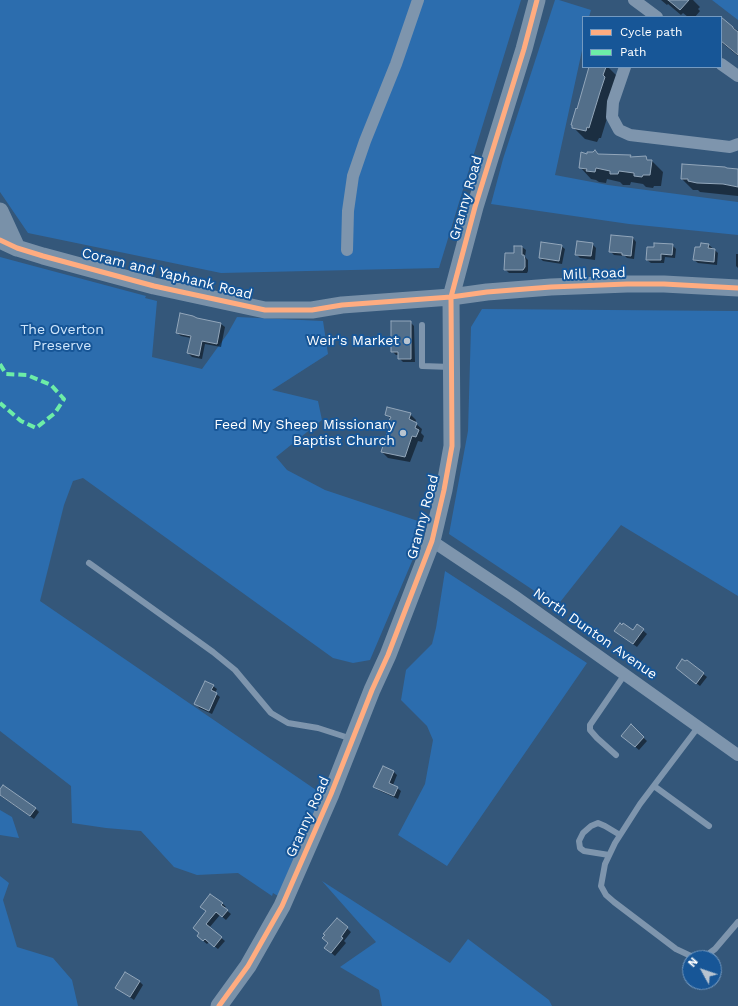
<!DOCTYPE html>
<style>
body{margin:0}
#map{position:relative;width:738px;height:1006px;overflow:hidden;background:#34577a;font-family:"Work Sans",sans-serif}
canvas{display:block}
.legend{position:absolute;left:582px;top:16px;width:140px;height:52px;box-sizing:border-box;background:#175697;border:1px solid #749ac1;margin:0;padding:5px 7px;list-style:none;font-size:12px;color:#fff}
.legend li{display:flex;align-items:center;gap:8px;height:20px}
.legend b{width:20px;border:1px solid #749ac1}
.north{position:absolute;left:682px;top:950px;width:40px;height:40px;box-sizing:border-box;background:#175697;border:1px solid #749ac1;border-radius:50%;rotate:310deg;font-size:11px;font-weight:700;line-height:16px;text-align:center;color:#fff}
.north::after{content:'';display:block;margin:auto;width:14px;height:18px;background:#b8c4d0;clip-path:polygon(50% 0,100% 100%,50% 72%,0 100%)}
</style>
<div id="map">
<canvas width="738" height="1006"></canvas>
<ul class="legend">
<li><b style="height:5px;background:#ffac80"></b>Cycle path</li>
<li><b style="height:5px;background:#6deda7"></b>Path</li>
</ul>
<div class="north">N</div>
</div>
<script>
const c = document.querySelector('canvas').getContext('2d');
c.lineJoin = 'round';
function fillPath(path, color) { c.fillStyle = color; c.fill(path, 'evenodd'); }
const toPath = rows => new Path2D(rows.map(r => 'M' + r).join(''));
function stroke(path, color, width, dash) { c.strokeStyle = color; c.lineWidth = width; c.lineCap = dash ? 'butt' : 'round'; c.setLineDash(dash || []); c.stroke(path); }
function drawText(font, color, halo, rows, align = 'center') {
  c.font = font + ' "Work Sans",sans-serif'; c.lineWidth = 4; c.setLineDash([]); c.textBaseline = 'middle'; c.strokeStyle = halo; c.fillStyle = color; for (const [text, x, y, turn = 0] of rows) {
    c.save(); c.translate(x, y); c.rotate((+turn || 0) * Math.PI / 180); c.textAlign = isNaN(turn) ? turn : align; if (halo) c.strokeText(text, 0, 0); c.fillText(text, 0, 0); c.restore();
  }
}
const green = toPath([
 [0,0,521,0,439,268,221,273,28,233,0,192],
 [555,0,559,0,591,10,589,17,583,17,583,46,555,175,608,185,738,202,738,235,629,224,491,204,503,159],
 [712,0,738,0,738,20],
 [0,257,146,296,145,298,157,301,152,357,202,369,228,333,237,317,323,321,328,354,272,390,318,401,322,420,276,457,287,470,325,490,418,521,421,540,370,660,353,663,333,658,83,478,73,481,64,505,40,601,319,792,317,797,322,801,278,896,273,893,272,896,238,873,197,875,174,867,141,831,106,828,72,823,71,786,0,731],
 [482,309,738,311,738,596,621,525,557,606,449,534,468,431,471,327],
 [445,571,587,663,447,866,398,835,425,784,433,740,427,726,401,700,406,670,432,644,436,628],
 [0,810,12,817,19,838,0,835],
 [0,876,9,883,3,900,17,947,53,958,72,980,78,1006,0,1006],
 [322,881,450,963,468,939,549,1000,552,1006,382,1006,379,990,340,967,376,942]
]);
const shadow = toPath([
 [661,0,693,0,700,7,698,9,700,11,695,17,688,17,683,13,681,15,668,4,667,5],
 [721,18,738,31,738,56,721,42],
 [590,67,608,67,618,77,611,105,601,138,599,138,597,142,585,139,573,127],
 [588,155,630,156,632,158,645,157,649,161,652,161,663,172,661,186,654,186,653,188,646,187,643,184,631,182,630,185,623,185,620,182,607,179,606,183,599,182,596,180,591,179,580,167],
 [727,169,738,169,738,196,700,192,698,190,693,190,682,179],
 [633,238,636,242,634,259,627,258,625,256,614,255,610,251],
 [592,244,596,248,595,260,580,258,576,254],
 [672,245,676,249,675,258,665,257,664,263,651,263,647,260],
 [709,245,718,253,717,265,698,263,694,260,701,248],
 [561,246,565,249,562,264,543,261,540,258],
 [515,247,522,247,526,250,525,257,528,260,528,271,527,273,509,273,505,269,515,254],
 [736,254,738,254,738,268,736,266],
 [197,319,221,324,225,327,221,347,205,344,202,359,192,357,188,353,191,338,181,336,177,333],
 [410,322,414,326,415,362,403,362,399,358,399,355,396,355,392,351],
 [386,414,410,414,416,420,415,423,422,429,421,433,424,436,422,442,418,441,410,462,388,458,382,452,391,419],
 [638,626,647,634,637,647,615,631,633,631],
 [687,661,707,677,700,686,680,671],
 [213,686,217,689,215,693,220,697,212,714,199,708,196,704],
 [631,726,647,741,639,750,626,739],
 [394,772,397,775,393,785,401,791,398,799,378,790,375,786],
 [0,791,35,808,39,812,34,819,2,797,0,795],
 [222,903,226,907,224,908,231,914,226,920,220,915,209,928,225,941,218,949,209,942,207,944,201,939,207,912,201,907],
 [337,919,351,932,344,941,346,943,335,956,329,951,329,944],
 [139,981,143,985,134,1000,117,988]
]);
const building = toPath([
 [668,0,689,0,680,10,668,0],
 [721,17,733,27,733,28,738,32,738,55,721,41,721,17],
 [589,67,606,67,603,75,605,77,600,92,589,128,587,127,586,131,572,128,572,125,571,125,576,108,577,109,589,67],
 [595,150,598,154,631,155,630,157,646,156,647,160,652,160,650,175,643,175,642,177,634,176,634,173,619,171,618,174,610,174,610,171,596,168,595,172,586,171,587,169,579,168,581,152,587,154,587,152,593,152,595,150],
 [682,164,725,167,727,168,738,169,738,187,723,184,697,183,688,181,688,179,681,179,682,164],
 [611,235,633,237,631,256,622,255,622,253,609,252,611,235],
 [577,241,593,243,591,256,575,255,577,241],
 [541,242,562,245,559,261,539,258,541,242],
 [654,243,673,244,672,255,661,254,661,260,646,260,647,247,654,247,654,243],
 [701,243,709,244,708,248,715,249,714,262,693,260,695,247,700,247,701,243],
 [514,246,522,246,522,255,524,255,525,260,525,267,523,270,504,270,505,253,514,253,514,246],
 [180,313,193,316,197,318,221,323,217,344,202,341,199,356,187,353,191,336,176,333,180,313],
 [391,321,411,321,411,359,398,359,398,352,391,352,391,321],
 [387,407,411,413,409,419,417,423,415,428,419,430,416,437,412,436,405,457,381,452,388,430,386,426,391,417,385,415,387,407],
 [620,623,622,625,623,623,633,630,637,624,644,629,633,644,614,631,620,623],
 [682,659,685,661,687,660,704,673,696,684,676,668,682,659],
 [205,681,214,685,211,690,217,693,209,711,194,704,205,681],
 [631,724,644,737,635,747,621,736,631,724],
 [383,766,394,771,389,783,398,787,394,796,373,787,383,766],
 [3,785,36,808,30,816,0,795,0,789,3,785],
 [210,894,223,903,221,905,228,910,222,917,216,912,206,924,222,937,214,947,205,939,203,941,197,936,199,933,193,928,206,911,200,907,210,894],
 [337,918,348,927,341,937,343,938,331,953,324,948,328,943,322,938,325,935,323,934,337,918],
 [125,972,140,981,130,997,115,988,125,972]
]);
const lane = toPath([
 [422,325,422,366,451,367],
 [89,563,213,652,235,670,271,713,288,723,318,728,352,739],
 [699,726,640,804,615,843,605,864,601,886,606,895,614,902,676,949,693,957,702,958,707,955,715,949,738,922],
 [616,755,597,738,590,730,590,725,625,674],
 [654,786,709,826],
 [609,855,584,851,580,848,579,841,583,833,591,826,598,823,605,826,620,835]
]);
const street = toPath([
 [634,0,657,17],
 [721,64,738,76],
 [625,67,613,102,612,117,619,130,630,135,730,147,738,144],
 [347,250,348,211,353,176,365,141,396,64,418,0],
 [432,541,513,595,738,755]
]);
const secondary = toPath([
 [0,211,17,248],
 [0,240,17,248,43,256,154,286,265,310,312,310,342,305,451,297,487,292,551,287,627,284,664,284,738,288],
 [219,1006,248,966,282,906,331,794,372,690,388,655,432,541,444,490,452,446,451,297,475,207,524,49,537,0]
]);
const quiet = toPath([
 [0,364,6,374,27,375,51,385,64,399,55,413,36,428,21,421,0,403]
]);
const cycleway = toPath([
 [0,240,17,248,43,256,154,286,265,310,312,310,342,305,451,297,487,292,551,287,627,284,664,284,738,288],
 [219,1006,248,966,282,906,331,794,372,690,388,655,432,541,444,490,452,446,451,297,475,207,524,49,537,0]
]);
const markers = [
 [407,341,4,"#b8c4d0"],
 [403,433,4,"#b8c4d0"]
];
const streetNames = [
 ["Granny Road",466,198,-74],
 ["Coram and Yaphank Road",167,274,14],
 ["Mill Road",594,274,-2],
 ["Granny Road",423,517,-75],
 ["North Dunton Avenue",595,634,35],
 ["Granny Road",308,817,-66]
];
const parkNames = [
 ["The Overton",62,330],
 ["Preserve",62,346]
];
const poiNames = [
 ["Weir's Market",399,341],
 ["Feed My Sheep Missionary",395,425],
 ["Baptist Church",395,441]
];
fillPath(green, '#2c6dae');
fillPath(shadow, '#0007');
fillPath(building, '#536f8a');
stroke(building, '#92a6ba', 1);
stroke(lane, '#7e95ad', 6);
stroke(street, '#7e95ad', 12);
stroke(secondary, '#7991a9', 17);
stroke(quiet, '#6deda7', 4, [8, 4]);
stroke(cycleway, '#ffac80', 5);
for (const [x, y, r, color] of markers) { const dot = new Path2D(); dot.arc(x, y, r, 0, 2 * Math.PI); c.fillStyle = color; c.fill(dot); stroke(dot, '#175697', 1.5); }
drawText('14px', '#fff', '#175697', streetNames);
drawText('14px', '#d1e7fc', '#175697', parkNames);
drawText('14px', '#fff', '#175697', poiNames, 'right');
</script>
